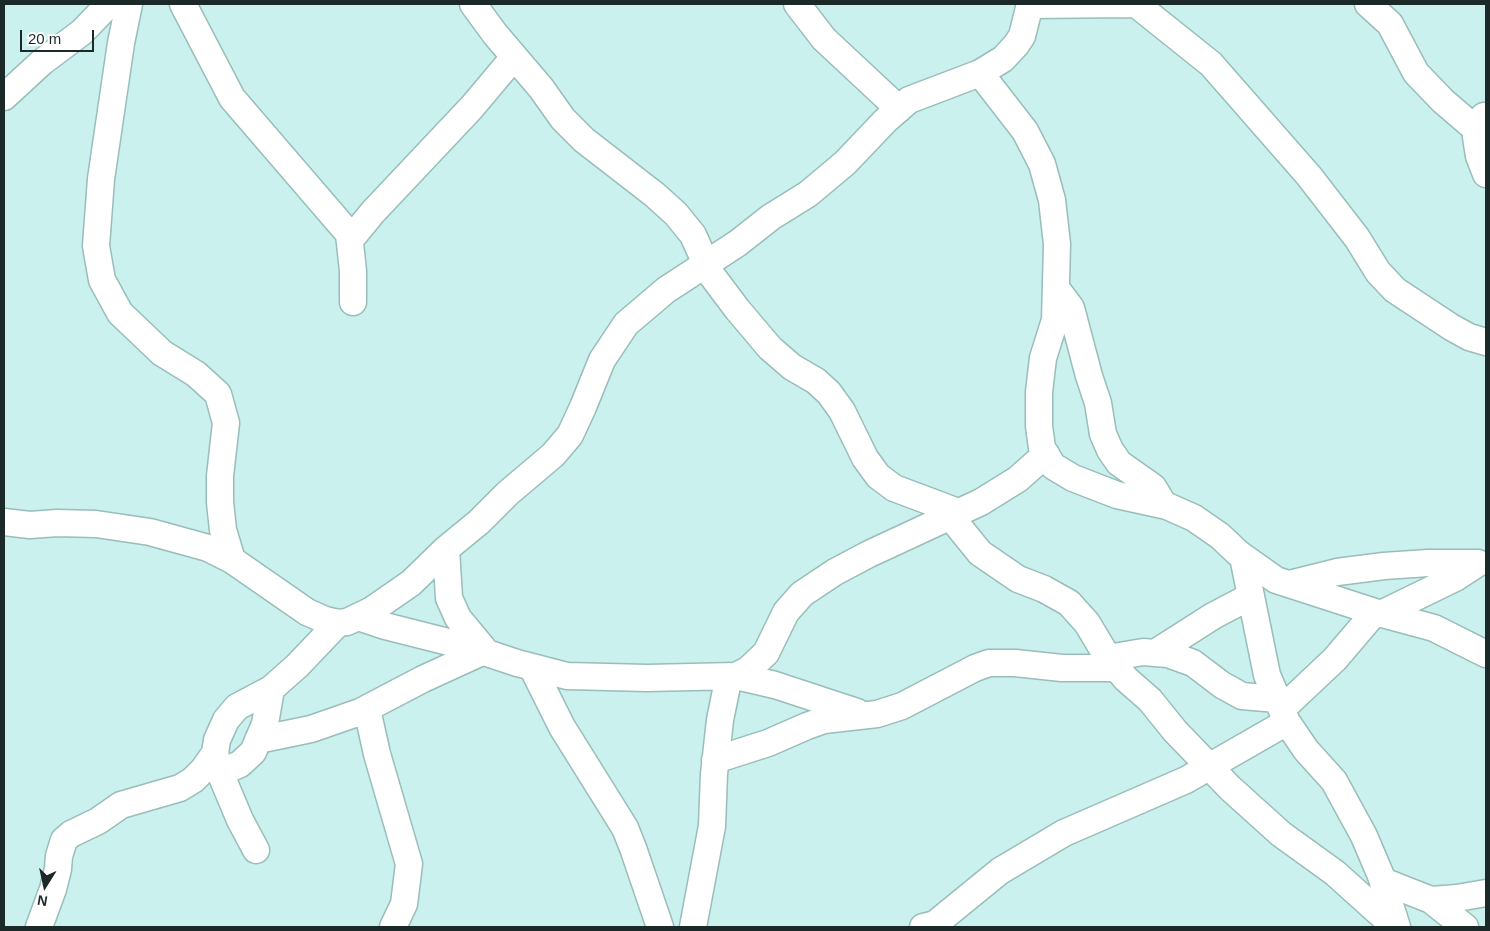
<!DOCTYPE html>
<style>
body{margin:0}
#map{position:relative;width:1490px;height:931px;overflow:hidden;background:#caf1ee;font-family:Arial,sans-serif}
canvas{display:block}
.frame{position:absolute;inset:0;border:5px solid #1b2a29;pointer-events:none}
.north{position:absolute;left:20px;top:861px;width:50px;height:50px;-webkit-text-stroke:4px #fff;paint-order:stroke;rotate:190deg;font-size:14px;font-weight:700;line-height:20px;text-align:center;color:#1b2a29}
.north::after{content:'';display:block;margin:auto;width:18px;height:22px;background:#1b2a29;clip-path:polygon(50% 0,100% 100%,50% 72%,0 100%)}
.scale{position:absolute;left:20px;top:30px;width:74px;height:22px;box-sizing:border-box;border:2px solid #1b2a29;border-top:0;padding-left:6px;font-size:15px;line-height:18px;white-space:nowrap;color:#1b2a29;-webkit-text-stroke:4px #fff;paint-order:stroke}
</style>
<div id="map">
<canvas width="1490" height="931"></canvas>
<div class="frame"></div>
<div class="north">N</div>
<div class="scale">20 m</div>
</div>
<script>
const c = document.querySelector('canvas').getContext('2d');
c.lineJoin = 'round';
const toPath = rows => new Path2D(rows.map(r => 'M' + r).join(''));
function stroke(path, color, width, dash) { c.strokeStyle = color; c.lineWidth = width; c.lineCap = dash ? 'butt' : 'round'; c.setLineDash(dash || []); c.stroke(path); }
const minor = toPath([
 [129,4,121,43,101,179,96,246,102,280,120,313,162,353,196,374,218,394,226,423,220,476,220,502,223,530,232,560],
 [183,4,232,98,349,234,353,271,353,302],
 [473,4,495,34,541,88,563,119,584,140,655,195,676,214,693,235,706,264],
 [797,4,824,39,899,109],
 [1136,4,1211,64,1309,176,1357,238,1378,272,1395,290,1451,327,1469,337,1486,342],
 [1368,4,1390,24,1416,73,1443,101,1478,131],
 [1029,5,1136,4],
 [980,73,1025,131,1042,164,1052,200,1057,244,1055,320,1043,358,1039,392,1039,426,1042,448,1053,466,1073,478,1117,495,1167,506,1194,518,1220,536,1238,553,1276,580,1375,612,1434,628,1486,654],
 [4,97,42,62,82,32,109,4],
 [1484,116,1482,118,1476,137,1479,156,1486,174],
 [350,240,373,212,472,107,514,57],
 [704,265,737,309,770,348,792,367,816,381,829,393,842,411,865,458,878,476,894,488,958,512],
 [1056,288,1071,308,1089,376,1098,403,1103,434,1110,450,1119,463,1153,487,1164,505],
 [950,516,980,553,1018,579,1044,589,1069,603,1087,623,1108,658,1126,679,1150,700,1175,731,1230,788,1281,834,1335,873,1395,927],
 [4,522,30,525,57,523,96,524,150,532,208,548,232,560,307,612,325,620,338,623,347,622,372,610,411,583,446,549,479,522,508,493,553,455,570,435,583,407,602,360,626,324,666,290,738,243,771,217,808,194,845,163,886,120,909,100,980,73,1003,59,1016,45,1022,36,1030,4],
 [446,549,449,598,458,618,487,653],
 [1243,557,1267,675,1287,722,1306,750,1334,781,1364,836,1381,876,1397,927],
 [1289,584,1337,572,1384,566,1428,563,1477,563],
 [1381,614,1455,578,1478,563],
 [358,617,385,626,472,648,517,663,567,676,647,678,736,676,748,670,766,653,786,612,802,594,835,572,869,554,981,502,1018,479,1046,454],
 [1155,653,1213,616,1251,596],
 [1108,658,1143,652,1168,654,1193,663,1222,685,1242,696,1277,699],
 [532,667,562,727,625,828,633,848,660,927],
 [736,676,775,685,857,712],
 [367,709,377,754,409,864,404,904,393,927],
 [1282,709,1335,659,1375,612],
 [258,740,311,729,360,712,423,679,482,652],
 [715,760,768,743,807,726,824,720,877,714,902,706,975,668,989,663,1015,663,1062,668,1116,668],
 [219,770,231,768,240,764,253,752,265,724,271,689],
 [256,850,240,820,219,770,215,753,217,740,226,720,237,707,271,689,297,666,338,623],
 [1383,881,1431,900,1465,927],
 [1431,900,1457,898,1486,893],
 [39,927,53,889,58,869,59,856,64,840,71,834,98,821,121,805,180,788,193,780,203,770,215,753],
 [693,927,712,826,714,774,720,720,729,676],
 [923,927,935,924,1000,871,1064,833,1186,780,1287,722]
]);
stroke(minor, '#98bdba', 29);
stroke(minor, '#fff', 26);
</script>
